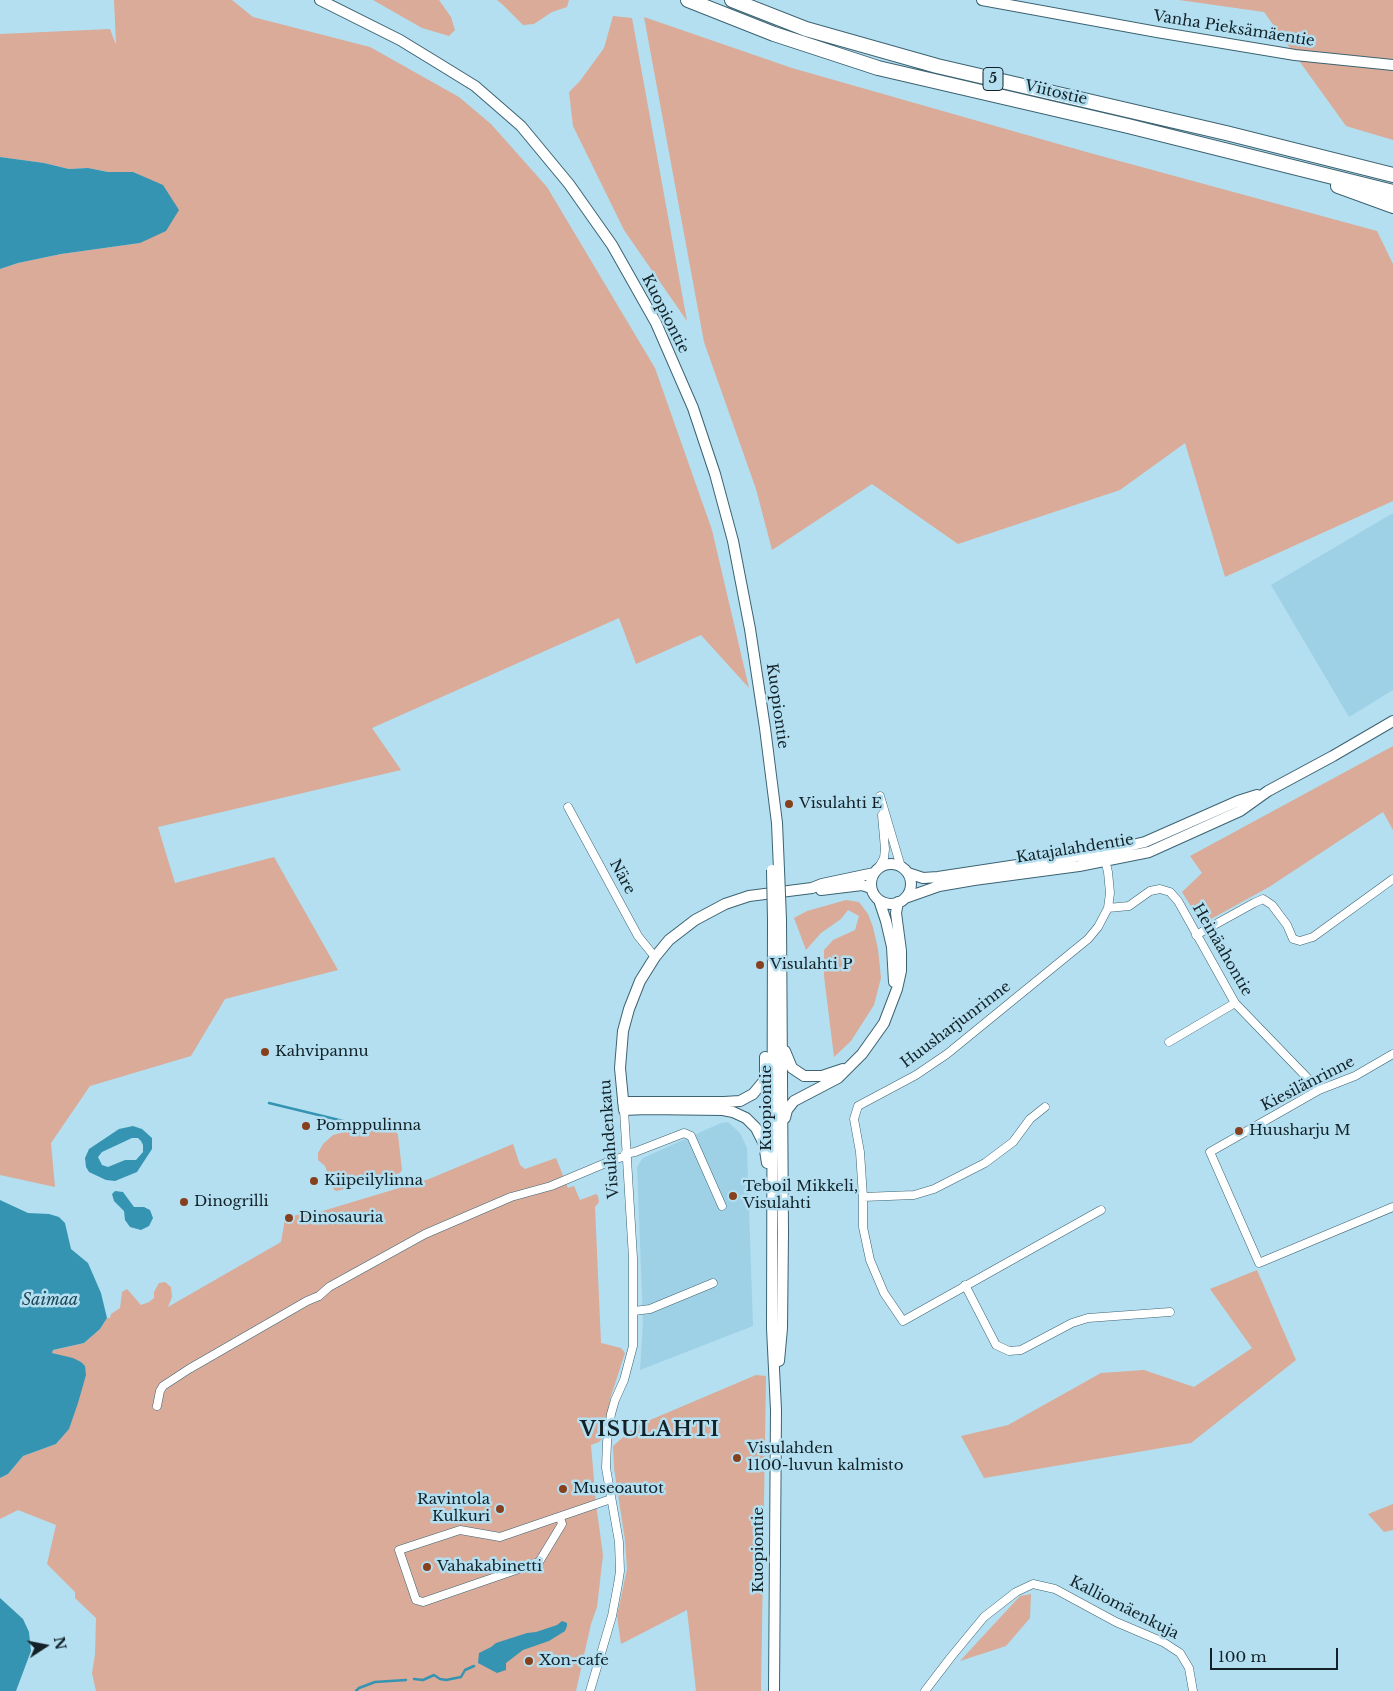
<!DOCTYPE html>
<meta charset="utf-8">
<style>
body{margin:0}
#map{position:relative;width:1393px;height:1691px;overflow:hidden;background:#b4dff0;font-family:"Libre Baskerville",serif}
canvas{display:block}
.north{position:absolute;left:20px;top:1621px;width:50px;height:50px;-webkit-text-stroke:4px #b4dff0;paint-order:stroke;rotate:79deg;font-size:14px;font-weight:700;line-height:20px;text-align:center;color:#122228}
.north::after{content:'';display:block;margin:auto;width:18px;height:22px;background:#122228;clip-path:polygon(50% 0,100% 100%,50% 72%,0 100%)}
.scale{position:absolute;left:1210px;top:1648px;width:128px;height:22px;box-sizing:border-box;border:2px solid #122228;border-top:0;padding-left:6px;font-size:15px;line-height:18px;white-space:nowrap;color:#122228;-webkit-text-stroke:4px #b4dff0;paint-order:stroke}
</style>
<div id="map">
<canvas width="1393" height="1691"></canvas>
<div class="north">N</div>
<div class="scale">100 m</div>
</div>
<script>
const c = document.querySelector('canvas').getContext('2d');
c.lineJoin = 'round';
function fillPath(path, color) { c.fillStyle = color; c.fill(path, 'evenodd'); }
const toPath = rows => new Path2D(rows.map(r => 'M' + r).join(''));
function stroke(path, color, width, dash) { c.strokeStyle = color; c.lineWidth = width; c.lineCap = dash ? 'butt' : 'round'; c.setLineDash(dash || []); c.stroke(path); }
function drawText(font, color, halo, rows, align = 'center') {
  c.font = font + ' "Libre Baskerville",serif'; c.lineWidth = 5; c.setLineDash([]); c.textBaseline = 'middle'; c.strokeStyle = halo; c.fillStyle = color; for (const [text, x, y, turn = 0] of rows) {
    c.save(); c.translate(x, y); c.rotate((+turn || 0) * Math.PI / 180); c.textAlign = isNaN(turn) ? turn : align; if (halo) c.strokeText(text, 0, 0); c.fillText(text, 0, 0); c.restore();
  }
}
const built = toPath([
 [1393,513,1393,690,1349,717,1271,585],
 [728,1122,740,1133,747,1148,753,1326,640,1370,643,1321,637,1167,643,1158,721,1123]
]);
const green = toPath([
 [114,0,232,0,253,17,370,47,459,97,491,124,547,187,655,368,712,530,749,688,701,635,636,664,619,618,372,728,401,770,158,827,175,883,274,857,338,970,225,999,191,1056,90,1086,51,1143,55,1187,0,1175,0,269,18,263,61,254,140,243,147,179,133,172,108,172,88,168,69,169,44,163,0,157,0,34,110,29,116,45],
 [373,0,439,0,451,17,455,30,449,36,422,28],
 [497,0,569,0,567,7,552,12,534,24,523,25,503,5],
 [1179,0,1393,0,1393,140,1346,126,1264,12],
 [613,16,632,18,687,321,624,230,573,126,569,92,580,81,604,48],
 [644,17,792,68,1090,153,1377,231,1393,264,1393,501,1225,577,1185,443,1120,490,958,544,872,484,772,550,756,489,704,342],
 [1393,746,1393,830,1383,812,1269,887,1202,924,1182,892,1202,873,1190,856],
 [846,900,859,902,868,914,873,927,878,949,881,978,874,1005,851,1041,834,1057,824,976,824,950,833,940,855,930,859,916,848,910,841,919,821,933,806,950,794,918,807,911],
 [384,1117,389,1118,398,1135,402,1170,400,1173,337,1191,334,1190,325,1166,318,1160,318,1153,323,1144,333,1135,378,1123],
 [513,1144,520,1165,525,1169,556,1158,568,1188,574,1186,580,1200,596,1194,598,1196,599,1202,595,1207,601,1343,621,1348,625,1353,610,1399,603,1438,599,1442,591,1445,596,1504,603,1555,597,1607,591,1624,576,1691,96,1691,92,1673,95,1655,96,1618,75,1598,75,1592,47,1564,56,1525,18,1510,0,1519,0,1478,8,1474,23,1456,56,1444,60,1440,81,1362,52,1353,53,1350,84,1343,100,1329,107,1318,110,1318,111,1314,120,1308,122,1292,127,1289,141,1305,149,1302,154,1298,154,1292,159,1283,165,1282,171,1287,172,1297,168,1307,281,1242,285,1219,303,1213,316,1213,429,1179],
 [1257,1270,1296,1360,1191,1443,984,1478,961,1436,1008,1425,1101,1373,1144,1370,1194,1387,1252,1348,1210,1289],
 [756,1375,766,1376,761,1691,696,1691,687,1610,621,1644,617,1616,627,1569,625,1540,614,1468,613,1446,636,1426],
 [1393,1504,1393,1530,1384,1532,1368,1514],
 [1031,1594,1030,1618,1006,1646,960,1661,1020,1596]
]);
const water = toPath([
 [0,157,44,163,69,169,88,168,108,172,133,172,163,185,179,210,166,231,140,243,61,254,18,263,0,269],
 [133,1126,142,1129,152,1138,152,1149,137,1172,115,1181,106,1180,89,1172,86,1167,85,1158,89,1149,119,1129],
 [132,1138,138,1138,141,1141,143,1145,143,1152,136,1160,125,1160,108,1167,102,1165,98,1157,102,1152],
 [115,1191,123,1192,134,1207,144,1207,150,1210,153,1218,149,1226,141,1230,130,1227,125,1220,124,1211,114,1201,112,1194],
 [0,1200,28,1213,49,1214,59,1217,65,1223,71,1249,88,1263,101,1293,107,1318,100,1329,84,1343,53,1350,52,1353,73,1358,81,1362,85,1366,86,1375,78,1403,69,1429,56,1444,23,1456,8,1474,0,1478],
 [0,1598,23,1619,29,1632,31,1651,16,1691,0,1691],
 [562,1621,567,1623,567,1626,565,1631,549,1641,523,1650,506,1663,506,1670,497,1673,478,1663,479,1653,491,1647,496,1643,527,1633,536,1632,557,1625]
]);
const stream = toPath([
 [269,1103,368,1127,372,1121],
 [414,1679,423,1680,434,1675,440,1679,446,1680,461,1677,465,1670,474,1666],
 [356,1691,359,1688,375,1682,406,1680]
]);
const street = toPath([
 [880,796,901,867],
 [568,807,638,936,655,957],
 [879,867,884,858,885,849,882,815],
 [1108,908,1129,906,1150,891,1160,889,1170,892,1178,901,1235,1003,1319,1090],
 [1196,935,1254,903,1263,899,1272,905,1287,925,1293,939,1300,941,1313,937,1393,879],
 [1169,1042,1235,1003],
 [1393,1054,1355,1076,1319,1090,1210,1152,1259,1263,1393,1207],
 [625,1154,635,1152,684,1133,691,1136,722,1206],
 [863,1197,914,1195,934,1189,985,1163,1013,1142,1030,1119,1045,1107],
 [1101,1210,903,1321,884,1293,870,1260,863,1227,863,1197,860,1152,854,1119,858,1106,916,1075,947,1054,1088,939,1098,927,1108,908,1110,893,1108,872,1104,856],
 [965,1285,996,1345,1009,1351,1021,1350,1072,1323,1088,1318,1170,1312],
 [634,1311,650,1309,713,1283],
 [157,1406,160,1391,163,1386,189,1369,307,1301,319,1296,329,1287,425,1234,511,1197,551,1186,613,1160,626,1156],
 [560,1517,562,1524,539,1562,423,1602,416,1600,399,1550,460,1530,500,1537,611,1499],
 [590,1691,612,1616,618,1584,620,1571,619,1542,606,1468,607,1442,611,1414,615,1400,624,1380,633,1346,633,1258,624,1110],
 [925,1691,951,1657,984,1617,1016,1592,1033,1584,1055,1589,1116,1622,1163,1642,1180,1653,1189,1668,1193,1691]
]);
const secondary = toPath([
 [320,0,400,40,436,62,475,86,521,126,569,184,612,245,656,323,693,408,715,474,733,541,750,629,765,728,777,823,779,870],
 [982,0,1157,32,1295,55,1393,65],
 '871 884a20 20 0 1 1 40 0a20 20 0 1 1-40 0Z',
 [908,873,923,878,938,877,1103,852,1145,842,1238,801,1257,795],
 [821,890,862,885,871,888],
 [905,898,939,886,974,880,1079,866,1149,852,1240,811,1268,791,1333,756,1393,721],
 [879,900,886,921,892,947,894,982],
 [773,920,772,1328,776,1410,774,1691],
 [785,1051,792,1068,804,1076,822,1076,843,1069],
 [623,1102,724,1102,740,1101,753,1094,763,1082,765,1077,765,1057],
 [785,1118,787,1110,794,1101,838,1078,862,1054,884,1023,897,989,901,971,901,951,896,913,898,902],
 [767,1163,764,1144,756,1128,746,1118,733,1112,723,1110,646,1109,624,1110,620,1068,623,1031,629,1009,640,981,655,957,669,940,695,920,725,904,749,896,812,888,822,884,874,873],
 [779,1361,782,1328,783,1233,781,920]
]);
const highway = toPath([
 [688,0,774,34,878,68,1128,126,1393,192],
 [732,0,806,29,937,66,1226,133,1393,175],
 [1338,186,1393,206]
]);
const secondaryBridge = toPath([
 [772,870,773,920],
 [779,870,781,920]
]);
const markers = [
 [789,804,5,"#87401e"],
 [760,965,5,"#87401e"],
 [265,1052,5,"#87401e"],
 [306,1126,5,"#87401e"],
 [1239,1131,5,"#87401e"],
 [314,1181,5,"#87401e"],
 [733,1196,5,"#87401e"],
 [184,1202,5,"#87401e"],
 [289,1218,5,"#87401e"],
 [737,1458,5,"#87401e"],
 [563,1489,5,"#87401e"],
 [500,1509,5,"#87401e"],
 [427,1567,5,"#87401e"],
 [529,1661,5,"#87401e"]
];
const shields = [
 [993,79,20]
];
const shieldNames = [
 ["5",993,79]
];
const streetNames = [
 ["Vanha Pieksämäentie",1234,29,9],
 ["Viitostie",1056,93,13],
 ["Kuopiontie",665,314,63],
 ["Kuopiontie",777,706,82],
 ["Katajalahdentie",1075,849,-9],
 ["Näre",622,877,62],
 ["Heinäahontie",1222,950,60],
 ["Huusharjunrinne",956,1025,-37],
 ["Kiesilänrinne",1308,1084,-27],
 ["Kuopiontie",767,1108,-90],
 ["Visulahdenkatu",610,1139,-94],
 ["Kuopiontie",759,1550,-90],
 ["Kalliomäenkuja",1124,1608,27]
];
const poiNames = [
 ["Visulahti E",799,804],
 ["Visulahti P",770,965],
 ["Kahvipannu",275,1052],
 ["Pomppulinna",316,1126],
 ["Huusharju M",1249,1131],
 ["Kiipeilylinna",324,1181],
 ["Teboil Mikkeli,",743,1187],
 ["Visulahti",743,1204],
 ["Dinogrilli",194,1202],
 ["Dinosauria",299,1218],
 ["Visulahden",747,1449],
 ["1100-luvun kalmisto",747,1466],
 ["Museoautot",573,1489],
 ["Ravintola",490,1500,"right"],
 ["Kulkuri",490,1517,"right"],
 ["Vahakabinetti",437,1567],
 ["Xon-cafe",539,1661]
];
const waterNames = [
 ["Saimaa",50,1300]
];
const districtNames = [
 ["VISULAHTI",650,1430]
];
fillPath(built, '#9fd1e6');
fillPath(green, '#d9ab98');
fillPath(water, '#3694b3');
stroke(stream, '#3694b3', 2.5);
stroke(street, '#3c6372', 9);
stroke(secondary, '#3c6372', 12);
stroke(highway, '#3c6372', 16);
stroke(street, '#fff', 8);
stroke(secondary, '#fff', 10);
stroke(highway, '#fff', 14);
stroke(secondaryBridge, '#3c6372', 12, []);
stroke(secondaryBridge, '#fff', 10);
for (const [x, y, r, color] of markers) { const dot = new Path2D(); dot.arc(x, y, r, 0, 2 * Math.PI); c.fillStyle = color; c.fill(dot); stroke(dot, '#b4dff0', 2); }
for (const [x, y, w] of shields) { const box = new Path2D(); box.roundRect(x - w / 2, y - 11.5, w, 23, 4); c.fillStyle = '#b4dff0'; c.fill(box); stroke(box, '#122228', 1); }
drawText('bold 14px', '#122228', null, shieldNames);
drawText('15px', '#122228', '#b4dff0', streetNames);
drawText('15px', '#122228', '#b4dff0', poiNames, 'left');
drawText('italic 16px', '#1d4554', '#b4dff0', waterNames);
c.letterSpacing = '1px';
drawText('bold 20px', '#122228', '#b4dff0', districtNames);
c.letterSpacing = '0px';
</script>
